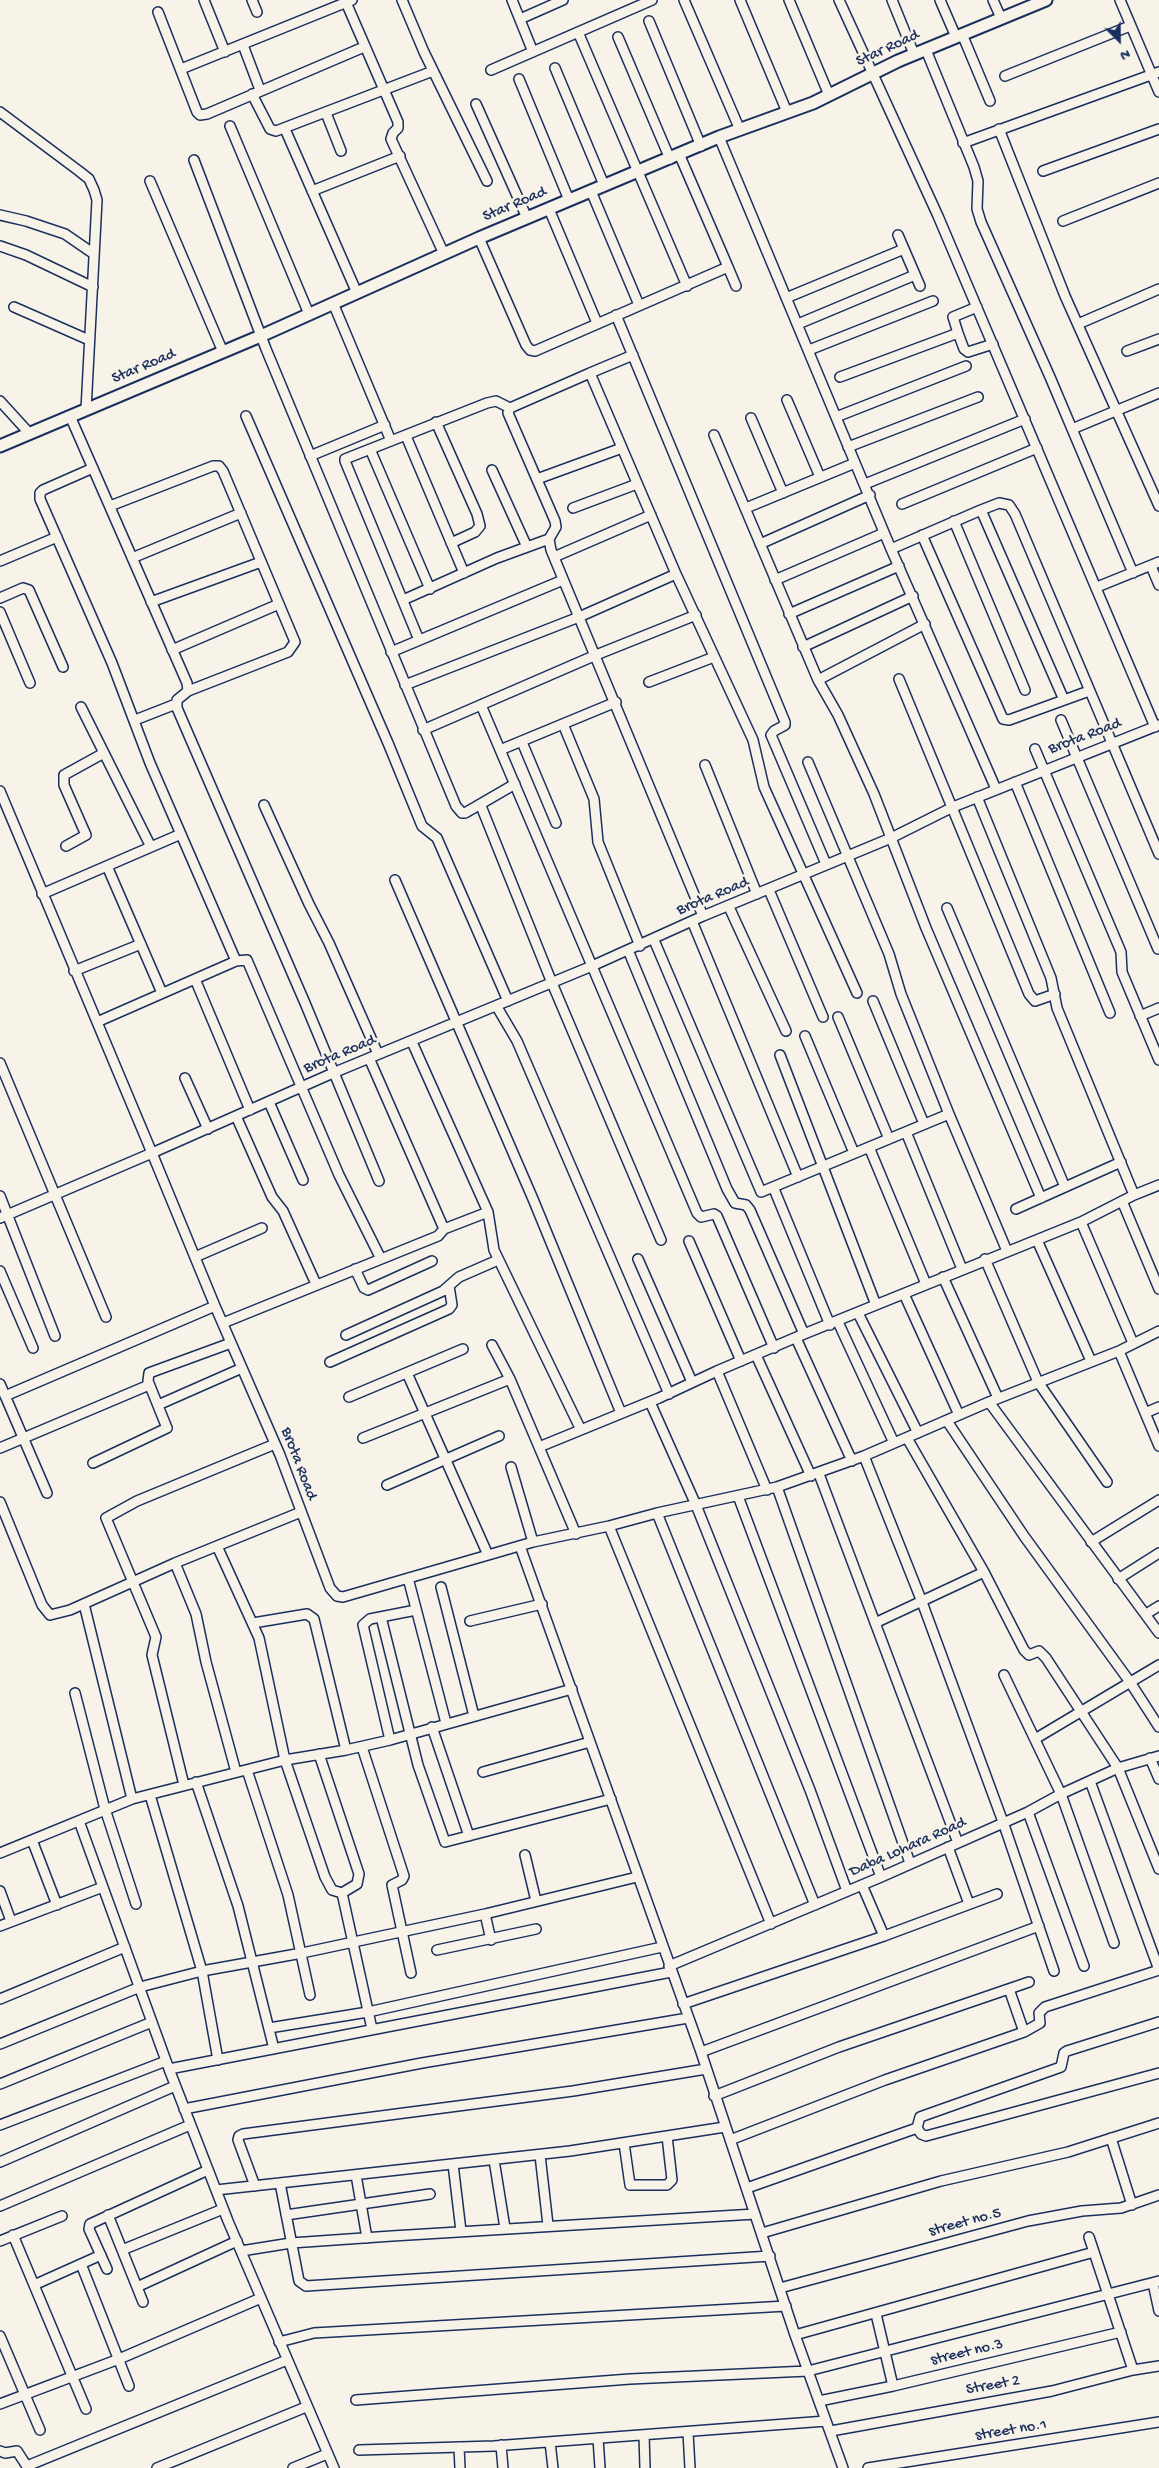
<!DOCTYPE html>
<style>
body{margin:0}
#map{position:relative;width:1159px;height:2468px;overflow:hidden;background:#f7f3e8;font-family:"Gochi Hand",sans-serif}
canvas{display:block}
.north{position:absolute;left:1094px;top:15px;width:50px;height:50px;-webkit-text-stroke:4px #f7f3e8;paint-order:stroke;rotate:157deg;font-size:14px;font-weight:700;line-height:20px;text-align:center;color:#1b2f5e}
.north::after{content:'';display:block;margin:auto;width:18px;height:22px;background:#1b2f5e;clip-path:polygon(50% 0,100% 100%,50% 72%,0 100%)}
</style>
<div id="map">
<canvas width="1159" height="2468"></canvas>
<div class="north">N</div>
</div>
<script>
const c = document.querySelector('canvas').getContext('2d');
c.lineJoin = 'round';
const toPath = rows => new Path2D(rows.map(r => 'M' + r).join(''));
function stroke(path, color, width, dash) { c.strokeStyle = color; c.lineWidth = width; c.lineCap = dash ? 'butt' : 'round'; c.setLineDash(dash || []); c.stroke(path); }
function drawText(font, color, halo, rows, align = 'center') {
  c.font = font + ' "Gochi Hand",sans-serif'; c.lineWidth = 5; c.setLineDash([]); c.textBaseline = 'middle'; c.strokeStyle = halo; c.fillStyle = color; for (const [text, x, y, turn = 0] of rows) {
    c.save(); c.translate(x, y); c.rotate((+turn || 0) * Math.PI / 180); c.textAlign = isNaN(turn) ? turn : align; if (halo) c.strokeText(text, 0, 0); c.fillText(text, 0, 0); c.restore();
  }
}
const minor = toPath([
 [204,0,225,52],
 [252,0,257,12],
 [345,0,398,122,398,128,393,133,391,139,444,254],
 [402,0,424,52,487,181],
 [512,0,533,52],
 [684,0,740,130],
 [740,0,787,112],
 [789,0,829,95],
 [839,0,938,216,1155,727],
 [892,0,914,54],
 [940,0,956,37],
 [993,0,1001,18],
 [1120,0,1159,92],
 [158,12,197,112,200,115,207,114,364,47],
 [520,19,563,0],
 [649,21,701,146],
 [578,32,687,286],
 [962,34,990,101],
 [618,37,670,159],
 [243,45,260,90],
 [926,50,974,167,978,181,977,209,981,222,1050,377,1133,573],
 [555,68,604,185],
 [181,69,352,0],
 [491,70,652,0],
 [1005,76,1130,26],
 [519,79,569,200],
 [252,94,270,129,276,131,433,71],
 [476,104,527,218],
 [0,112,79,171,89,179,94,190,97,200,86,410],
 [326,113,341,151],
 [230,126,309,314],
 [285,129,357,293],
 [999,129,1065,296,1159,506],
 [719,137,891,549,996,789],
 [963,143,1159,72],
 [194,160,266,349,456,806,462,813,465,813,515,784],
 [1043,171,1159,129],
 [150,181,223,352],
 [312,191,400,156],
 [591,191,639,305],
 [549,209,597,323],
 [0,215,26,221,65,234,94,254],
 [1063,221,1159,183],
 [898,235,920,286],
 [479,238,526,345,530,350,535,351,728,267,680,156],
 [0,246,26,255,93,287],
 [728,267,736,286],
 [786,298,904,249],
 [333,303,391,441],
 [14,307,89,340],
 [977,307,953,317,958,333,964,349,968,352,993,344],
 [616,315,785,722,785,725,774,731,771,735,826,864],
 [798,324,915,275],
 [1078,324,1159,289],
 [809,350,933,301],
 [1127,351,1159,339],
 [633,355,590,373,676,574,753,740,764,787,857,993],
 [840,377,958,333],
 [787,400,820,477],
 [0,401,30,434],
 [70,416,187,683,188,691,177,700,177,708,305,1003,379,1181],
 [246,416,388,743,422,826,437,838,508,1001],
 [836,417,966,366],
 [751,418,783,493],
 [436,422,477,514,480,526,475,532,451,543],
 [1072,429,1159,393],
 [714,435,818,680,838,715,874,794,926,928,1041,1198],
 [406,436,464,573],
 [848,447,978,397],
 [370,449,430,589],
 [310,456,385,425],
 [93,468,43,490,40,493,40,499,112,663,150,763,236,961],
 [492,470,527,547],
 [537,479,622,448],
 [865,484,1025,419],
 [902,504,1037,448],
 [110,506,213,466,219,466,223,471,295,642,288,652,188,691],
 [573,508,637,484],
 [746,508,855,463],
 [981,510,1064,700],
 [954,521,1025,690],
 [922,535,1003,719,1009,720,1089,691],
 [549,539,551,550,703,916],
 [760,544,870,495],
 [891,549,981,510,999,503,1009,505,1015,514,1159,854],
 [554,557,651,515],
 [132,558,241,513],
 [0,561,57,537],
 [1151,566,1159,585],
 [775,580,884,533],
 [1097,587,1159,562],
 [0,598,23,588,29,590,63,667],
 [403,600,497,558,549,539,556,527,555,521,508,413,510,408,590,373],
 [151,602,261,562],
 [0,612,30,683],
 [789,614,899,566],
 [419,640,345,461,345,459,487,403,496,401,510,408],
 [803,647,913,596],
 [172,650,279,604],
 [391,652,563,580],
 [899,679,1029,994,1035,1001,1055,994],
 [818,680,925,624],
 [649,682,714,657],
 [405,685,579,617,676,574],
 [481,705,697,1213,701,1217,714,1214,717,1216,774,1348],
 [81,707,151,847],
 [135,720,176,704],
 [1061,720,1158,949],
 [563,724,594,799,598,842,640,946],
 [1159,725,953,807,891,838,703,916,592,966,333,1073,152,1153,215,1306,280,1455,330,1588,337,1596,343,1597,533,1542,609,1526,657,1513,777,1487,864,1456,989,1402,1119,1351,1159,1331],
 [423,730,596,655,696,615],
 [522,742,556,823],
 [1035,749,1121,952,1122,972,1159,1060],
 [500,750,616,702],
 [808,762,889,954,901,994,949,1114,1007,1251],
 [705,765,757,894],
 [1015,782,1110,1013],
 [0,791,152,1153,0,1218],
 [977,797,1051,978,1057,1008,1134,1195],
 [264,805,309,904,329,943,378,1054],
 [481,806,552,983,661,1240],
 [66,846,86,835,64,785,64,775,104,753],
 [107,866,162,993],
 [395,880,533,1199,621,1413],
 [769,890,823,1017],
 [42,894,181,834],
 [729,907,786,1031],
 [947,908,1065,1187],
 [692,921,798,1177],
 [654,940,761,1192,949,1114],
 [628,950,727,1189,735,1203,746,1205,750,1210,804,1334],
 [74,971,141,944],
 [195,979,250,1110],
 [873,1001,924,1124],
 [497,1007,517,1041,669,1394],
 [1140,1016,1159,1008],
 [838,1017,889,1139],
 [97,1022,236,961,247,960,339,1175,381,1259],
 [805,1036,854,1153],
 [412,1042,488,1212,494,1250,580,1428],
 [780,1055,876,1305],
 [0,1063,106,1317],
 [185,1078,208,1129],
 [269,1102,303,1180],
 [236,1116,272,1197,283,1211,316,1284],
 [906,1132,962,1269],
 [869,1147,926,1284],
 [774,1189,830,1325],
 [0,1196,55,1336],
 [1122,1201,1159,1289],
 [1016,1209,1121,1162],
 [1081,1222,1133,1343],
 [444,1229,488,1212],
 [1037,1240,1091,1361],
 [689,1241,741,1361],
 [195,1257,262,1228],
 [638,1259,692,1382],
 [985,1259,1038,1382,1107,1482],
 [355,1269,364,1288,368,1290,432,1261],
 [0,1271,33,1348],
 [943,1277,998,1398],
 [904,1294,959,1415],
 [858,1313,918,1433],
 [838,1322,894,1443],
 [223,1323,438,1236,444,1229,369,1058],
 [346,1335,443,1291,459,1277,498,1260],
 [796,1338,852,1461],
 [492,1345,510,1379,576,1534],
 [1119,1351,1159,1446],
 [756,1355,811,1476],
 [330,1362,449,1309,452,1305,449,1286],
 [717,1371,767,1490],
 [407,1373,488,1555],
 [0,1384,47,1493],
 [5,1396,215,1306],
 [349,1397,463,1349],
 [650,1402,696,1505,810,1790,847,1891],
 [989,1402,1159,1633],
 [158,1405,242,1368],
 [1145,1413,1159,1407],
 [947,1421,1024,1536,1130,1682,1159,1727],
 [363,1438,510,1379],
 [907,1438,984,1572,1024,1650,1029,1655,1039,1651,1046,1658,1118,1768,1159,1869],
 [539,1447,659,1398,717,1371,804,1334,1081,1222,1134,1195,1159,1185],
 [0,1448,149,1385],
 [864,1456,922,1602,1003,1822,1054,1971],
 [93,1463,167,1428,148,1381,149,1373,231,1343],
 [511,1467,533,1542],
 [819,1474,958,1843],
 [387,1485,499,1436],
 [777,1487,910,1863],
 [738,1496,881,1877],
 [0,1502,42,1605,50,1615,70,1610,175,1563,301,1512],
 [657,1513,815,1905],
 [609,1526,771,1924],
 [1091,1542,1159,1500],
 [217,1546,259,1638,285,1760,325,1877,332,1890,342,1893],
 [520,1546,701,2052,795,2335,843,2468],
 [175,1563,196,1614,206,1662,236,1772],
 [408,1578,446,1723],
 [1118,1579,1159,1553],
 [441,1587,474,1716],
 [84,1604,132,1799],
 [1146,1614,1159,1606],
 [381,1617,418,1765,445,1842,611,1799],
 [470,1621,542,1604],
 [253,1623,307,1614,314,1619,346,1750],
 [875,1623,984,1572],
 [1004,1675,1061,1794,1114,1943],
 [75,1693,105,1809,136,1904],
 [432,1727,469,1836],
 [1035,1739,1159,1665],
 [390,1740,363,1625,370,1619,416,1610],
 [362,1747,404,1876,402,1880,392,1885,411,1973],
 [319,1754,359,1874,357,1884,342,1893,372,2029],
 [1150,1758,1159,1779],
 [247,1770,288,1895,310,1995],
 [483,1772,590,1742],
 [1090,1781,1159,1970],
 [196,1782,238,1906,274,2049],
 [184,1785,152,1655,156,1637,106,1518,137,1501,275,1444],
 [150,1795,202,1971,218,2060],
 [1028,1812,1084,1966],
 [79,1821,169,2069,228,2221,334,2468],
 [32,1840,57,1905],
 [948,1847,969,1904],
 [0,1853,132,1799,285,1760,346,1750,390,1740,572,1689],
 [525,1855,536,1901],
 [862,1885,884,1936],
 [0,1891,11,1921],
 [485,1914,491,1940],
 [0,1926,103,1887],
 [437,1950,536,1929],
 [669,1966,881,1877,1028,1812,1061,1794,1118,1768,1159,1756],
 [1009,1989,1024,2032],
 [0,1999,125,1947],
 [683,2004,884,1936,997,1894],
 [269,2028,368,2012,662,1947],
 [0,2044,140,1987,202,1971,302,1953,485,1914,637,1877],
 [701,2052,1039,1926],
 [169,2069,671,1972],
 [0,2084,152,2022],
 [714,2096,839,2047,1029,1982],
 [184,2109,422,2063,688,2018],
 [0,2125,166,2061],
 [917,2128,920,2117,1061,2067,1064,2053,1067,2051,1159,2022],
 [1111,2138,1132,2205],
 [730,2140,885,2080,1024,2032,1040,2023,1039,2013,1045,2007,1159,1970],
 [624,2143,630,2185,667,2185,672,2180,667,2136],
 [540,2155,548,2225],
 [494,2160,505,2228],
 [0,2162,175,2086],
 [453,2164,461,2231],
 [356,2175,367,2238],
 [280,2183,299,2281,306,2286,770,2256],
 [255,2186,238,2140,239,2136,243,2134,573,2091,706,2069],
 [747,2188,917,2128,921,2134,926,2136,1159,2073],
 [216,2190,570,2151,725,2127],
 [0,2206,190,2125],
 [108,2215,143,2302],
 [286,2215,430,2194],
 [762,2233,941,2181,1068,2152,1159,2123],
 [13,2235,86,2409],
 [1089,2237,1133,2370],
 [0,2241,62,2216],
 [122,2250,223,2209],
 [241,2251,291,2243,392,2236,755,2214],
 [81,2264,129,2386],
 [107,2269,89,2229,90,2224,208,2170],
 [1153,2283,1159,2311],
 [34,2285,101,2255],
 [137,2287,237,2241],
 [780,2288,1028,2221,1082,2211,1121,2208,1159,2195],
 [876,2314,893,2386],
 [795,2335,1094,2252],
 [0,2336,40,2430],
 [279,2342,314,2333,786,2306],
 [356,2400,630,2379,808,2371,1159,2281],
 [819,2401,893,2386,1121,2332],
 [0,2404,119,2359,261,2298],
 [831,2431,1052,2391,1133,2370,1159,2366],
 [688,2432,690,2468],
 [644,2435,645,2468],
 [598,2438,600,2468],
 [550,2442,553,2468],
 [501,2445,503,2468],
 [459,2447,460,2468],
 [359,2450,494,2446,826,2421],
 [0,2451,5,2453,17,2451,28,2468],
 [27,2466,287,2360],
 [157,2468,306,2407],
 [293,2468,327,2454],
 [868,2468,1159,2422]
]);
const tertiary = toPath([
 [0,446,263,335,479,238,719,137,813,103,898,61,1046,0]
]);
const streetNames = [
 ["Star Road",888,49,-25],
 ["Star Road",515,205,-23],
 ["Star Road",144,367,-23],
 ["Brota Road",1085,737,-21],
 ["Brota Road",713,897,-23],
 ["Brota Road",340,1055,-23],
 ["Brota Road",298,1464,69],
 ["Daba Lohara Road",908,1848,-24],
 ["street no.5",965,2223,-15],
 ["street no.3",967,2353,-13],
 ["Street 2",993,2386,-10],
 ["street no.1",1011,2431,-9]
];
stroke(minor, '#1b2f5e', 12);
stroke(tertiary, '#1b2f5e', 15);
stroke(minor, '#f7f3e8', 9);
stroke(tertiary, '#f7f3e8', 11);
drawText('16px', '#1b2f5e', '#f7f3e8', streetNames);
</script>
